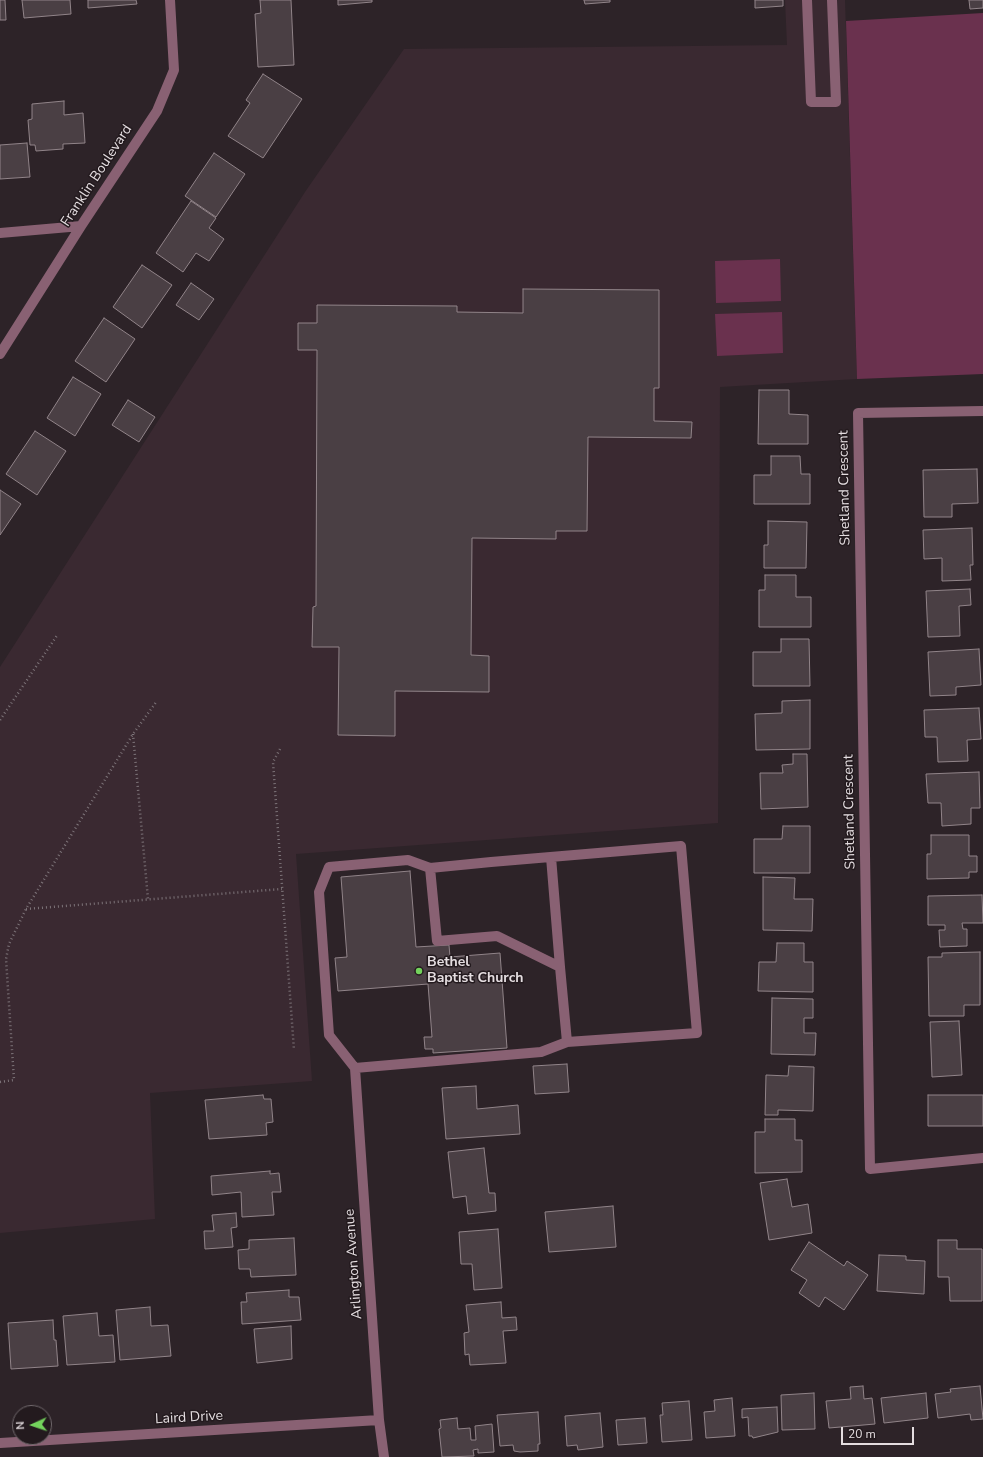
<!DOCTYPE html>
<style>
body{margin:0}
#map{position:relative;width:983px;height:1457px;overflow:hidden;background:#2d2328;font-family:"Nunito Sans",sans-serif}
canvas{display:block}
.north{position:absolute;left:12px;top:1405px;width:40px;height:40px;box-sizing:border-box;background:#231a1e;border:1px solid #70686c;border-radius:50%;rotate:267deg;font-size:11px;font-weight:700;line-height:16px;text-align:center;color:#e4dde0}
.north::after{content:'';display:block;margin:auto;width:14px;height:18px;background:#73d25c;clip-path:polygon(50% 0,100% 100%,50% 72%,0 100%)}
.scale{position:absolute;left:841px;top:1427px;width:73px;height:18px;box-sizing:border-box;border:2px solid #e4dde0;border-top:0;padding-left:5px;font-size:12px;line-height:14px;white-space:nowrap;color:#e4dde0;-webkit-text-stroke:3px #231a1e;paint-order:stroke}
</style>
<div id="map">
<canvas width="983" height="1457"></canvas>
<div class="north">N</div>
<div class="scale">20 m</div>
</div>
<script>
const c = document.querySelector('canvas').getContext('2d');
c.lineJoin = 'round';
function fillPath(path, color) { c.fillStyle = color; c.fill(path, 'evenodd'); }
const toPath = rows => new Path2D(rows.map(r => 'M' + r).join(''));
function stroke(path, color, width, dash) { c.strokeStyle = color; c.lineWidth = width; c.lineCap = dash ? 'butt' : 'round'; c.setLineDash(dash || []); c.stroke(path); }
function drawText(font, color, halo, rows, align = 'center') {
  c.font = font + ' "Nunito Sans",sans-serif'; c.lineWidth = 3; c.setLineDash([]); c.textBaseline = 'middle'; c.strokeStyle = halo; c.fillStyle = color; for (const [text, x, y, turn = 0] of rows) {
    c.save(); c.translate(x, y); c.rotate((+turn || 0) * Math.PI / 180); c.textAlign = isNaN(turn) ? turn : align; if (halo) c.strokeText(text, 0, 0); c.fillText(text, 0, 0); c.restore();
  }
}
const built = toPath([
 [785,0,845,0,857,379,720,387,718,823,296,854,312,1081,150,1093,155,1219,0,1233,0,667,305,192,404,49,787,45]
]);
const green = toPath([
 [983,13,983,374,857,379,846,21],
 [780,259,781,301,716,303,715,261],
 [782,312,783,353,717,356,715,314]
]);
const building = toPath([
 [0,0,5,0,6,20,0,20,0,0],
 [22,0,70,0,71,14,24,18,22,0],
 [88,0,136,0,137,4,88,8,88,0],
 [260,0,291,0,294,65,258,67,255,14,261,13,260,0],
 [338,0,372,0,372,2,338,5,338,0],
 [584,0,610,0,610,2,585,4,584,0],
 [755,0,783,0,783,6,755,8,755,0],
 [969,0,983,0,983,8,970,9,969,0],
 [263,74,302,99,263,158,228,136,250,103,246,100,263,74],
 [64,101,64,115,83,113,85,143,63,144,63,149,36,151,35,145,30,145,28,120,32,119,32,104,64,101],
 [27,143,30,177,0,179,0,145,27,143],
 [214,153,245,174,216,217,185,196,214,153],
 [191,201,216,218,209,228,224,239,209,261,196,253,183,272,156,253,191,201],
 [142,265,172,285,142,328,113,307,142,265],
 [191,283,214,299,199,320,176,305,191,283],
 [523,289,659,290,659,388,654,388,654,421,692,422,691,438,588,437,587,531,556,531,556,539,472,538,471,655,489,656,489,692,395,691,395,736,338,735,339,647,312,647,313,607,316,606,317,350,298,350,298,323,317,323,317,305,457,306,457,312,523,313,523,289],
 [104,318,135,339,106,382,75,361,104,318],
 [73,377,101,394,75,436,47,418,73,377],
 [759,390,789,390,789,414,808,415,808,444,758,444,759,390],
 [128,400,155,417,139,442,112,425,128,400],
 [35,431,66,451,37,495,6,474,35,431],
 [771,456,800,456,801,474,810,474,810,504,754,504,754,475,771,475,771,456],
 [977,469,978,503,952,504,952,517,924,517,923,470,977,469],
 [0,490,21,504,0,535,0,490],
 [768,521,807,522,806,568,764,568,764,545,768,545,768,521],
 [972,528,973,565,970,565,971,580,942,581,942,558,924,559,923,530,972,528],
 [765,575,796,575,796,597,811,597,811,627,759,627,759,590,765,590,765,575],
 [970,589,971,605,959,606,960,636,928,637,926,591,970,589],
 [781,639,809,639,810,686,753,686,753,652,781,652,781,639],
 [979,649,981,685,956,687,956,695,930,696,928,652,979,649],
 [810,700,810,749,756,750,755,714,782,713,782,701,810,700],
 [979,708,981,739,967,740,968,761,938,762,937,737,925,737,924,710,979,708],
 [793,754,807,754,808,807,761,809,760,773,783,773,782,765,793,764,793,754],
 [979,772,980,808,971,808,971,824,942,826,941,803,928,803,926,774,979,772],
 [783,826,810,826,810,873,754,873,754,839,782,839,783,826],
 [931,835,969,835,969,856,977,856,977,872,969,872,969,878,927,879,927,854,931,854,931,835],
 [410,871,416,947,449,945,450,957,500,953,507,1048,433,1053,433,1049,425,1049,424,1037,432,1037,428,984,338,991,335,958,347,957,341,877,410,871],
 [763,877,795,878,794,899,813,899,812,931,763,930,763,877],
 [982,895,983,923,962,923,963,929,967,929,967,946,940,947,939,930,945,930,945,925,928,925,928,896,982,895],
 [777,943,804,943,804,962,813,962,813,992,758,991,759,962,776,962,777,943],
 [980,952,980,1005,964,1005,964,1016,929,1016,928,957,942,957,942,953,980,952],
 [772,998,813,999,813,1018,804,1018,804,1033,816,1033,815,1055,771,1054,772,998],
 [959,1021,962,1075,932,1077,930,1022,959,1021],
 [567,1064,569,1092,535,1094,533,1066,567,1064],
 [789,1066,814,1067,813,1111,778,1110,778,1115,765,1115,766,1075,788,1076,789,1066],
 [476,1086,477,1109,518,1105,520,1134,446,1139,442,1088,476,1086],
 [263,1095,264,1099,271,1099,273,1122,266,1123,267,1135,209,1139,205,1100,263,1095],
 [928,1095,983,1095,983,1126,928,1126,928,1095],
 [765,1119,795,1119,795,1140,802,1140,802,1172,755,1173,755,1132,765,1132,765,1119],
 [484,1148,489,1193,495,1193,496,1211,468,1214,466,1196,453,1198,448,1152,484,1148],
 [270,1171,270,1174,279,1173,281,1192,272,1192,274,1215,242,1217,241,1192,212,1195,211,1176,270,1171],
 [787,1179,792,1207,808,1204,812,1233,769,1240,760,1183,787,1179],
 [613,1206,616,1247,549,1252,545,1212,613,1206],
 [236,1213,237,1227,231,1228,233,1247,205,1249,204,1231,214,1231,212,1215,236,1213],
 [498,1229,502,1288,474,1290,472,1264,461,1264,459,1232,498,1229],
 [294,1238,296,1275,251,1277,250,1269,239,1269,238,1250,249,1249,249,1240,294,1238],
 [938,1240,957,1240,957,1249,982,1249,982,1301,950,1301,949,1277,938,1277,938,1240],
 [809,1242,844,1266,847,1261,868,1275,844,1310,825,1297,819,1307,799,1293,807,1280,791,1270,809,1242],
 [879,1255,906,1256,906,1260,925,1261,924,1294,877,1291,879,1255],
 [289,1290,289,1297,299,1297,301,1320,242,1324,241,1302,247,1302,246,1293,289,1290],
 [501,1302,502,1318,516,1317,517,1330,503,1331,506,1363,470,1365,469,1354,465,1355,464,1333,469,1332,466,1305,501,1302],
 [150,1307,151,1326,168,1325,171,1356,120,1360,116,1310,150,1307],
 [97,1313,99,1336,113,1335,115,1362,67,1365,63,1316,97,1313],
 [53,1320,54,1340,56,1340,58,1366,11,1369,8,1323,53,1320],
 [291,1326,292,1359,257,1363,254,1329,291,1326],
 [863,1386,864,1399,872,1398,875,1424,829,1428,826,1401,851,1399,850,1387,863,1386],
 [980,1386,983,1419,971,1420,970,1414,938,1418,935,1394,951,1392,950,1389,980,1386],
 [814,1393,815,1429,782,1430,781,1395,814,1393],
 [926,1393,928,1418,884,1423,881,1398,926,1393],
 [732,1398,735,1436,706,1438,704,1412,715,1411,714,1400,732,1398],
 [689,1401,692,1440,662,1442,660,1415,663,1415,662,1403,689,1401],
 [777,1407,778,1432,753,1438,752,1436,749,1436,748,1417,742,1418,742,1409,777,1407],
 [538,1412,540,1444,538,1444,538,1451,520,1452,514,1451,513,1445,500,1446,497,1415,538,1412],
 [600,1413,603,1447,578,1450,577,1445,567,1446,565,1416,600,1413],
 [457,1418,458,1429,470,1428,471,1440,476,1440,475,1426,492,1424,494,1452,478,1453,478,1449,473,1450,474,1456,442,1457,439,1429,441,1428,440,1420,457,1418],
 [645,1418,647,1443,618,1445,616,1420,645,1418]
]);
const path = toPath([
 [0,720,58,634],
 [133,734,148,899],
 [280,749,273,762,294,1050],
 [26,909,282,889],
 [0,1082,14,1080,6,959,9,944,26,909,133,734,157,701]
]);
const minor = toPath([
 [807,0,811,102,836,102,832,0],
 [0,233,81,226],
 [0,354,81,226,157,111,174,70,170,0],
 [983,411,858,413,870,1169,983,1158],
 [551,857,560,967],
 [430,868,408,860,329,867,319,892,329,1035,355,1068,541,1052,567,1042,697,1033,681,846,491,862,430,868,437,941,497,936,560,967,567,1042],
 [355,1068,379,1420,384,1457],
 [0,1443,379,1420]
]);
const markers = [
 [419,971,4,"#73d25c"]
];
const streetNames = [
 ["Franklin Boulevard",97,176,-57],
 ["Shetland Crescent",845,488,-91],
 ["Shetland Crescent",850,812,-91],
 ["Arlington Avenue",354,1264,-94],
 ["Laird Drive",189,1418,-3]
];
const poiNames = [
 ["Bethel",427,963],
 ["Baptist Church",427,979]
];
fillPath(built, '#3a2931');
fillPath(green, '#6a314e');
fillPath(building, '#4a3f44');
stroke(building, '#918489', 1);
stroke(path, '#7d7479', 2.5, [1, 3]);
stroke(minor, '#896173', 10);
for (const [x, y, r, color] of markers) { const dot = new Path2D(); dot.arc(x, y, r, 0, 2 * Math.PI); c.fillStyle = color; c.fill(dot); stroke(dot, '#231a1e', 1.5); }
drawText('14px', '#e4dde0', '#231a1e', streetNames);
drawText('bold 14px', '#e4dde0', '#231a1e', poiNames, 'left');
</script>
